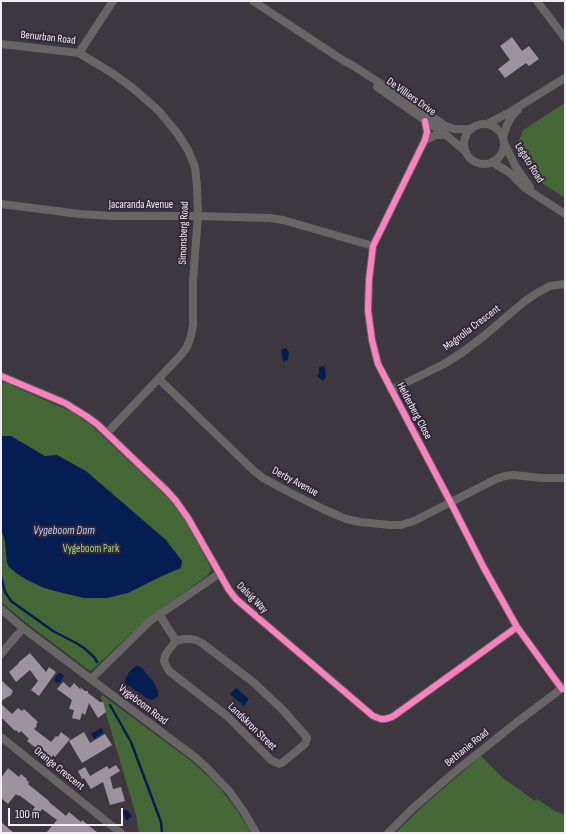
<!DOCTYPE html>
<style>
body{margin:0}
#map{position:relative;width:566px;height:834px;overflow:hidden;background:#3d3740;font-family:"Sofia Sans Condensed",sans-serif}
canvas{display:block}
.frame{position:absolute;inset:0;border:2px solid #f3ecf7;pointer-events:none}
.scale{position:absolute;left:8px;top:808px;width:115px;height:18px;box-sizing:border-box;border:2px solid #f3ecf7;border-top:0;padding-left:5px;font-size:12px;line-height:14px;white-space:nowrap;color:#f3ecf7;-webkit-text-stroke:3px #342939;paint-order:stroke}
</style>
<div id="map">
<canvas width="566" height="834"></canvas>
<div class="frame"></div>
<div class="scale">100 m</div>
</div>
<script>
const c = document.querySelector('canvas').getContext('2d');
c.lineJoin = 'round';
function fillPath(path, color) { c.fillStyle = color; c.fill(path, 'evenodd'); }
const toPath = rows => new Path2D(rows.map(r => 'M' + r).join(''));
function stroke(path, color, width, dash) { c.strokeStyle = color; c.lineWidth = width; c.lineCap = dash ? 'butt' : 'round'; c.setLineDash(dash || []); c.stroke(path); }
function drawText(font, color, halo, rows, align = 'center') {
  c.font = font + ' "Sofia Sans Condensed",sans-serif'; c.lineWidth = 4; c.setLineDash([]); c.textBaseline = 'middle'; c.strokeStyle = halo; c.fillStyle = color; for (const [text, x, y, turn = 0] of rows) {
    c.save(); c.translate(x, y); c.rotate((+turn || 0) * Math.PI / 180); c.textAlign = isNaN(turn) ? turn : align; if (halo) c.strokeText(text, 0, 0); c.fillText(text, 0, 0); c.restore();
  }
}
const green = toPath([
 [565,103,565,198,536,179,517,145,523,130],
 [4,382,72,412,91,425,168,498,182,515,210,566,211,571,207,576,148,618,93,669,90,671,29,625,1,602,1,385],
 [102,695,190,760,209,777,222,791,238,812,251,833,139,833,136,815,101,697],
 [481,756,503,778,535,801,537,799,555,811,565,815,565,833,395,833,423,806]
]);
const water = toPath([
 [286,348,289,352,288,360,283,362,281,349],
 [324,366,325,368,326,377,323,381,317,376,319,373,319,367],
 [1,436,11,436,45,456,57,455,86,471,166,540,182,561,181,568,162,576,128,593,107,598,84,598,63,593,44,588,27,580,16,573,9,567,7,563,5,542,1,529],
 [137,665,142,668,153,681,158,691,158,696,156,698,152,700,148,699,126,684,125,680,129,672],
 [59,673,61,673,64,676,60,682,57,683,54,680,56,676],
 [236,688,249,699,244,706,230,694],
 [101,728,104,732,94,739,91,734],
 [125,809,129,812,132,816,128,820,126,820,124,816,121,813]
]);
const stream = toPath([
 [1,576,5,592,11,601,53,631,76,643,84,648,94,657,97,662],
 [110,705,131,742,161,822,162,833]
]);
const building = toPath([
 [512,37,522,51,529,46,539,59,529,66,526,63,505,78,498,69,510,60,500,46],
 [30,653,46,672,49,667,56,672,39,696,31,690,38,681,30,670,16,682,9,672,19,663,19,662],
 [1,680,13,691,11,695,1,701],
 [63,682,70,688,74,683,81,690,80,687,85,691,88,691,88,693,100,702,103,702,106,712,98,718,89,703,85,715,82,713,80,720,72,718,74,710,69,709,72,700,57,689],
 [1,704,12,714,18,708,22,711,24,709,38,722,36,725,37,726,34,729,51,742,56,736,58,737,61,732,70,739,55,757,53,755,51,758,46,754,47,753,38,745,36,748,27,741,29,739,21,731,19,733,16,730,15,731,1,717],
 [84,732,90,743,105,734,112,745,82,763,69,741],
 [116,765,120,771,110,777,113,789,121,787,125,801,110,805,103,782,91,789,84,778,82,779,78,771,85,767,90,776,107,766,109,769],
 [8,768,19,777,21,774,27,779,26,780,29,782,28,784,49,801,49,802,66,816,69,812,81,822,82,820,98,833,46,833,57,820,42,809,34,820,29,815,35,807,19,795,18,796,16,794,8,804,1,798,1,778],
 [1,822,14,833,1,833]
]);
const minor = toPath([
 [253,1,344,61,352,65,446,126,454,129,471,129],
 [537,1,565,38],
 [1,44,79,53,112,73,134,89,159,111,177,133,188,150,195,167,197,186,198,216,193,280,193,325,191,336,187,347,181,355,107,433],
 [79,53,113,1],
 [377,87,446,135,466,152],
 [425,121,427,132,425,140,373,246,369,280,368,311,372,340,378,364,451,503,484,568,517,627,562,689],
 [487,124,510,112,565,78],
 '464 144a20 20 0 1 1 40 0a20 20 0 1 1-40 0Z',
 [503,137,507,125,512,116,518,110],
 [425,140,436,135,446,135],
 [504,143,516,167,530,187],
 [492,162,510,173,525,188,565,214],
 [1,204,80,214,113,216,198,216,270,218,283,220,373,246],
 [1,376,65,403,86,416,97,424,167,491,176,501,188,518,229,590,236,599,373,716,381,719,385,719,392,717,395,715,517,627],
 [159,379,253,470,263,478,289,492,323,509,346,519,360,522,390,525,401,525,414,521,496,479,505,476,513,475,542,478,565,478],
 [391,390,444,364,463,352,485,335,525,301,537,293,550,286,565,284],
 [1,609,23,628,196,758,208,769,229,791,244,812,256,833],
 [159,614,176,641],
 [184,639,189,639,196,640,202,643,253,682,282,709,304,734,307,738,305,744,282,763,279,764,271,760,227,716,169,671,164,661,165,656,168,651,176,641,184,639],
 [1,654,23,628],
 [91,679,150,621,220,573],
 [1,737,121,833],
 [388,833,412,809,451,775,517,722,565,686]
]);
const cycleway = toPath([
 [425,121,427,132,425,140,373,246,369,280,368,311,372,340,378,364,451,503,484,568,517,627,562,689],
 [1,376,65,403,86,416,97,424,167,491,176,501,188,518,229,590,236,599,373,716,381,719,385,719,392,717,395,715,517,627]
]);
const streetNames = [
 ["Benurban Road",48,38,6],
 ["De Villiers Drive",411,97,35],
 ["Legato Road",529,163,58],
 ["Jacaranda Avenue",141,205],
 ["Simonsberg Road",184,233,-88],
 ["Magnolia Crescent",472,328,-37],
 ["Helderberg Close",414,411,62],
 ["Derby Avenue",295,482,28],
 ["Dalsig Way",252,598,45],
 ["Vygeboom Road",143,705,37],
 ["Landskron Street",252,727,44],
 ["Bethanie Road",467,748,-39],
 ["Orange Crescent",59,769,39]
];
const parkNames = [
 ["Vygeboom Park",91,549]
];
const waterNames = [
 ["Vygeboom Dam",64,531]
];
fillPath(green, '#446736');
fillPath(water, '#051e52');
stroke(stream, '#051e52', 2.5);
fillPath(building, '#9d939e');
stroke(minor, '#686664', 8);
stroke(cycleway, '#ff80c0', 6);
drawText('11px', '#f3ecf7', '#342939', streetNames);
drawText('11px', '#96d97e', '#342939', parkNames);
drawText('italic 12px', '#b8cff3', '#342939', waterNames);
</script>
